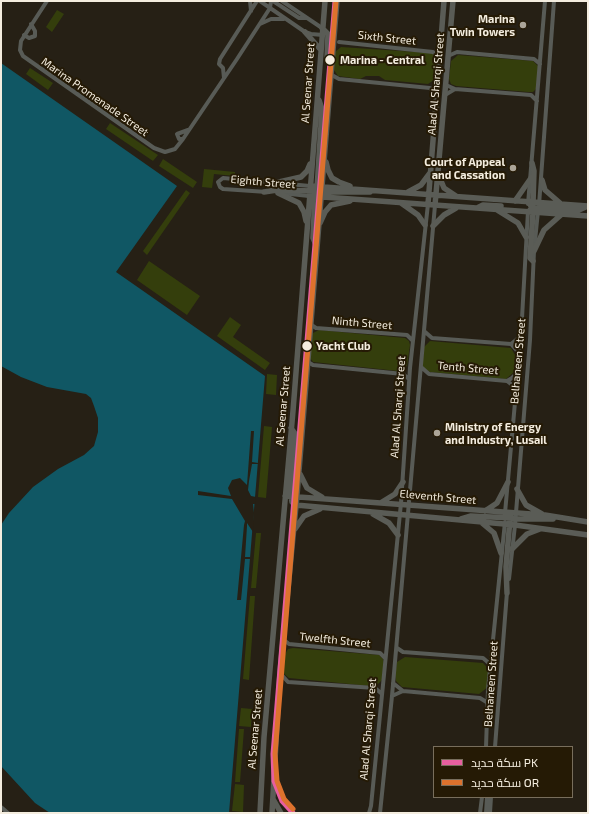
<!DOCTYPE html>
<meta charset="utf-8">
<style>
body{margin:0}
#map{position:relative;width:589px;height:814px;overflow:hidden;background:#262015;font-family:"Exo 2",Cairo,sans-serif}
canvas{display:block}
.frame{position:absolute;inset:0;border:2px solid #f4eddf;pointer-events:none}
.legend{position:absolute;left:433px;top:746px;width:140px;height:52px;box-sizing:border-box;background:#251a05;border:1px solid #786e5c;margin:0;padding:5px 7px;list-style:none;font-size:12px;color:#f4eddf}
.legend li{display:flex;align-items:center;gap:8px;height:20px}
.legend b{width:20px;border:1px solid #786e5c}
</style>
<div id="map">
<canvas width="589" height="814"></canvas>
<div class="frame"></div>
<ul class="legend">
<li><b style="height:5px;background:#e85f9f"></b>سكة حديد PK</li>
<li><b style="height:5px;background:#dd722d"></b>سكة حديد OR</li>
</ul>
</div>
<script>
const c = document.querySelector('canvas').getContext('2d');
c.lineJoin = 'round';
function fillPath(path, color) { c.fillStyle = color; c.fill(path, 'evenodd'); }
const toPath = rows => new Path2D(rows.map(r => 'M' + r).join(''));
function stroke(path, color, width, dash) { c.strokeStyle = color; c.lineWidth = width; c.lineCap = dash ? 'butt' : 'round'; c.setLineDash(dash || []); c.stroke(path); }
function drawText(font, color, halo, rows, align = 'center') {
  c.font = font + ' "Exo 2",sans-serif'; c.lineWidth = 4; c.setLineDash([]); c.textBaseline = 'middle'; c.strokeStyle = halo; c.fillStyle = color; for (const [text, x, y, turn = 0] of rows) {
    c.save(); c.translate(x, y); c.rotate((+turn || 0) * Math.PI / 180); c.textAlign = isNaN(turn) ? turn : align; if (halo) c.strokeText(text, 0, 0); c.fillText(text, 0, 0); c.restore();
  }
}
const green = toPath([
 [57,10,64,14,52,32,46,27],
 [341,47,431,53,435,55,437,61,434,80,428,84,385,80,379,76,366,76,360,79,338,76,334,70,335,52],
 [458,55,533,61,539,67,537,88,533,92,528,92,456,86,451,84,449,79,451,61],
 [30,68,53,83,48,90,26,74],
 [110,123,158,155,153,161,106,129],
 [163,159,197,182,193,188,159,166],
 [204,169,235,172,235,176,214,174,212,188,202,187],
 [186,190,190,193,147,255,143,251],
 [149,261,200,296,187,315,137,280],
 [230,317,241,325,233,337,270,363,265,370,217,336],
 [319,330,405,338,409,341,410,345,407,366,398,371,313,362,309,357,311,334],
 [430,341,511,348,515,355,514,372,506,379,430,372,422,367,424,347],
 [267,374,277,375,276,395,266,394],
 [264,426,272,427,266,498,258,497],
 [256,533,261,533,256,588,251,588],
 [250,596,255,596,249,680,243,679],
 [293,648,379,655,383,659,384,663,382,680,377,685,370,686,289,678,283,673,284,656,288,649],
 [405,657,483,663,490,671,488,687,479,694,402,687,396,681,395,675,397,662],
 [241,708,252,709,251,727,239,726],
 [239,729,244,729,240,782,235,782],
 [235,784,244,785,243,812,232,811]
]);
const water = toPath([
 [1,63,177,186,116,272,265,376,229,813,50,813,35,803,1,766,1,525,9,513,33,487,58,469,84,455,94,446,98,432,98,418,94,406,91,398,86,394,47,387,21,377,1,366]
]);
const pier = toPath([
 [251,431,254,431,252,462,258,463,258,464,252,464,249,481,248,490,251,496,256,497,255,504,253,504,254,513,253,532,247,523,247,526,245,557,250,557,250,559,245,559,241,600,237,600,244,525,245,521,232,499,198,495,198,491,231,496,228,488,232,480,240,478,247,485]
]);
const street = toPath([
 [47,1,21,41,20,50,23,56,154,148,165,152,175,149,183,139,237,59,270,8,271,1],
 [250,1,251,11],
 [260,1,305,32,311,34,323,35],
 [273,1,299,18,307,18],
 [282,1,322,28],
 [260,24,271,19,284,19],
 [24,35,29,38,35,36,35,31,31,24],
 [339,42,433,52,439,57],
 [448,56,457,52,534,59,540,64],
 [330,74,339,79,430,88,437,95],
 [224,78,223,68,219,64,220,59,257,1],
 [446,85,455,89,531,95,537,101],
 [445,95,455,89],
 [183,139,179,139,177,134,188,130],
 [267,192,223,189,220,187,218,182,223,178,310,186],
 [281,193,309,196],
 [528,204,545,1],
 [539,205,554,1],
 [310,324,316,328,407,335,412,340],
 [424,331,432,338,511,344,519,353],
 [511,344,521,336],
 [308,362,313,365,403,374,409,379],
 [421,367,429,374,507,381,516,388],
 [507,381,512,378,517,373],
 [505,513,521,336,528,211],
 [509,579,515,525,530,340,534,251,538,211],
 [284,640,289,644,380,653,385,658],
 [397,648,403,652,483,658,491,665],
 [280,673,288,682,375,688,382,694],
 [393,683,403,691],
 [392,696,403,691,480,698,488,703],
 [486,747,488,689,505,522],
 [495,747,507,592],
 [1,807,8,813],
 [369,813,371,806,401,503,410,368,428,204],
 [380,813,392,696,435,205],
 [480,813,482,797],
 [486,813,487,797],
 [490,813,491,797]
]);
const secondary = toPath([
 [322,28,328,34,327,59,331,65],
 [305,32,321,50],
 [326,162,328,170,332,178,339,182,350,186],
 [532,163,534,171,533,204],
 [439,176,444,188,456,196],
 [542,180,545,190,560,203],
 [279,182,301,177,307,171,310,164],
 [310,186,588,206],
 [317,189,322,109,319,100],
 [264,192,277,190,313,191],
 [319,192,370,192],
 [408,192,421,185,430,173],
 [278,193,299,203,304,212,306,221],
 [315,193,313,238,316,245],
 [309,196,588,216],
 [515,201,531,178],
 [529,201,533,212,530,258,533,261],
 [401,203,418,215,425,225],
 [428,204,444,1],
 [435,205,453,1],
 [477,208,483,205,501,206],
 [497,210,518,223,526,237],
 [530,210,539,207,579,210,588,206],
 [320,223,325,212,331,205,350,201],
 [433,226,444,215,456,208],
 [534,251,544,230,562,214],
 [291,428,296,435,291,496,292,502,296,505],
 [300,474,307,488,322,497],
 [517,489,526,505,542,514],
 [285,496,545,515,588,522],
 [382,502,395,494,403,482],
 [296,505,515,525,588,535],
 [485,511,497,503,508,482],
 [505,513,510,519,506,567,507,593],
 [373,514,389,523,398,535],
 [461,519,471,516,512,518],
 [510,519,553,519],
 [482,523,494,533,501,553],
 [295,529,304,516,320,509],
 [512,549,527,534,540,529],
 [273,799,281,813],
 [260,813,264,737,293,411,325,1],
 [272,813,280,672,297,496,337,1]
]);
const rail1 = toPath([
 [293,813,282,801,274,781,273,754,335,1]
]);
const rail2 = toPath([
 [293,809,284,799,277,781,275,754,336,1]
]);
const markers = [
 [523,25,4,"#aca598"],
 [330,60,5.5,"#f4eddf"],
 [513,168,4,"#aca598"],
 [307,346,5.5,"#f4eddf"],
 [437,433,4,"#aca598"]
];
const poiNames = [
 ["Marina",515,19],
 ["Twin Towers",515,32],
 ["Court of Appeal",505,162],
 ["and Cassation",505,175],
 ["Ministry of Energy",445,427,"left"],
 ["and Industry, Lusail",445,440,"left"]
];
const streetNames = [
 ["Sixth Street",387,38,6],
 ["Al Seenar Street",308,83,-86],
 ["Alad Al Sharqi Street",436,84,-85],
 ["Marina Promenade Street",95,97,35],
 ["Eighth Street",263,182,5],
 ["Ninth Street",362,323,5],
 ["Belhaneen Street",518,361,-85],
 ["Tenth Street",468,368,5],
 ["Al Seenar Street",283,406,-85],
 ["Alad Al Sharqi Street",398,407,-86],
 ["Eleventh Street",438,497,5],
 ["Twelfth Street",335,640,6],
 ["Belhaneen Street",491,684,-86],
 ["Al Seenar Street",255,729,-85],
 ["Alad Al Sharqi Street",368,729,-85]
];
const stopNames = [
 ["Marina - Central",340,60],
 ["Yacht Club",316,346]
];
fillPath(green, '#343e0c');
fillPath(water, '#105764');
fillPath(pier, '#262015');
stroke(street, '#585b56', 4);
stroke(secondary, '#5a5c56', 5.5);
stroke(rail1, '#e85f9f', 5);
stroke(rail2, '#dd722d', 5);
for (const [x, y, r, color] of markers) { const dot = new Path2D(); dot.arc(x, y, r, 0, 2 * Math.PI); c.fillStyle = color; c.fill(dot); stroke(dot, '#251a05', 1.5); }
drawText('bold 11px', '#f4eddf', '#251a05', poiNames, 'right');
drawText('11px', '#f4eddf', '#251a05', streetNames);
drawText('bold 11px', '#f4eddf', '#251a05', stopNames, 'left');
</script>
